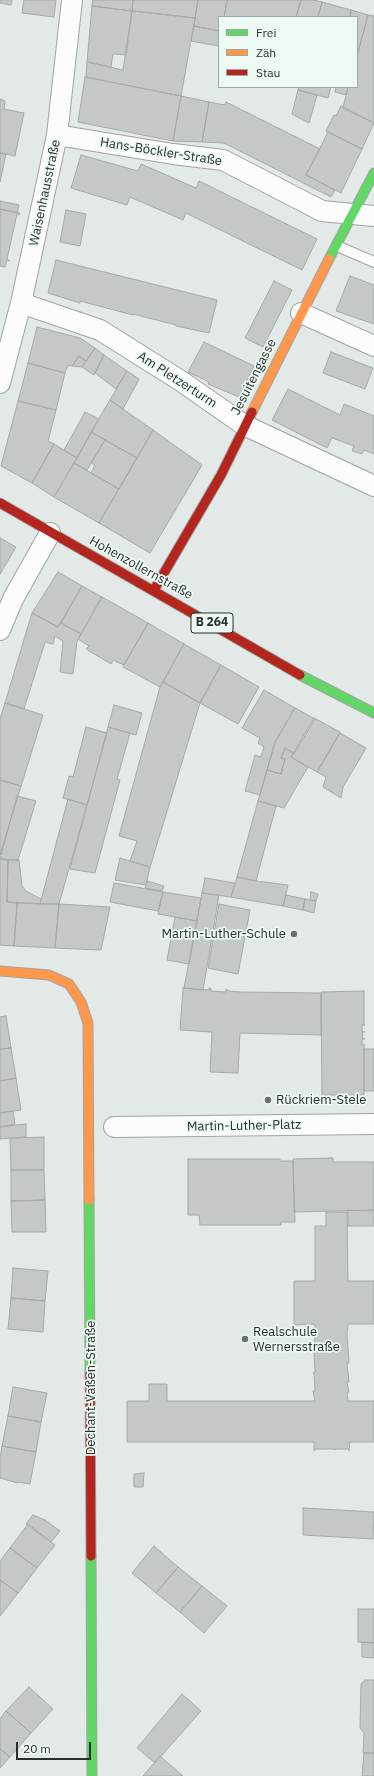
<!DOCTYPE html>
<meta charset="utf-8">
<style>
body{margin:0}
#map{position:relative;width:374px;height:1776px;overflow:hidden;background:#e3e9e6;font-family:"IBM Plex Sans",sans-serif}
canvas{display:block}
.legend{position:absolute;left:218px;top:16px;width:140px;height:72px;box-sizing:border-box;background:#edf9f3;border:1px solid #9fa8a3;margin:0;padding:5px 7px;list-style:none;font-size:12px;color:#2a2e2c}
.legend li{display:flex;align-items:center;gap:8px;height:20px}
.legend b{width:20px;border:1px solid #9fa8a3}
.scale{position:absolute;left:16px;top:1742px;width:75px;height:18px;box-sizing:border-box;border:2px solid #2a2e2c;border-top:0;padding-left:5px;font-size:12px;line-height:14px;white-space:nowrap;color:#2a2e2c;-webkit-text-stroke:3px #edf9f3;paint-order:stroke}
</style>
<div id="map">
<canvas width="374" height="1776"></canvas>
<ul class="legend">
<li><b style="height:5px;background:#63d668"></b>Frei</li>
<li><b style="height:5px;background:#ff974d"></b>Zäh</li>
<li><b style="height:5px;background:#b3261e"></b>Stau</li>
</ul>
<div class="scale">20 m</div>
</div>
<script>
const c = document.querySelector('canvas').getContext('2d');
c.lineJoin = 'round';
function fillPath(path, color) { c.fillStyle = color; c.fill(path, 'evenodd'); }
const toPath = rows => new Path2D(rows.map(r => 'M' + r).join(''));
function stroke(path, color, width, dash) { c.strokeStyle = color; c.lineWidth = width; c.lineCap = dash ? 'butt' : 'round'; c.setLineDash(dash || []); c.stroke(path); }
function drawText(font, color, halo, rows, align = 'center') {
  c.font = font + ' "IBM Plex Sans",sans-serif'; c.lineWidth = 3.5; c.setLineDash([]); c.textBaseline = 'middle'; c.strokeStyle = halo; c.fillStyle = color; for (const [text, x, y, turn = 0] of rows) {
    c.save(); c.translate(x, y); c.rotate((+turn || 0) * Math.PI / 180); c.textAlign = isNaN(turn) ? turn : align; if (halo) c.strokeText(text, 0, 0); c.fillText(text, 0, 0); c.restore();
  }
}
const building = toPath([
 [0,0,12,0,11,5,0,3,0,0],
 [24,0,56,0,54,17,22,13,24,0],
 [93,0,133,0,132,11,92,6,93,0],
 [133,0,198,0,195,18,132,11,133,0],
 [198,0,227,0,224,17,219,17,219,31,194,26,198,0],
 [227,0,301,0,296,17,224,17,227,0],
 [301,0,313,0,322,2,318,17,296,17,301,0],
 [322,2,351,10,350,17,318,17,322,2],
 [92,6,132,11,126,55,113,54,111,67,87,62,92,6],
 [351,10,368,15,357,56,357,17,350,17,351,10],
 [132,11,195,18,181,96,86,77,87,62,123,70,132,11],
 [368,15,374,16,374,123,343,108,348,87,357,87,357,56,368,15],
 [194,26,219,31,219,46,191,41,194,26],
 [85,77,181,96,173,141,78,122,85,77],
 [299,87,331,87,328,98,298,90,299,87],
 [336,87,348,87,346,95,335,92,336,87],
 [298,90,317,95,309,123,292,114,298,90],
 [181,96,209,102,202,142,173,141,181,96],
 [0,99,5,101,4,109,24,113,15,156,0,153,0,99],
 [209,102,225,105,226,102,320,149,306,175,335,190,331,197,224,143,202,142,209,102],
 [341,106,374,123,362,149,326,131,334,115,336,116,341,106],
 [328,132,362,149,341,193,306,175,328,132],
 [0,153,6,154,0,182,0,153],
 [81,155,138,171,141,164,196,188,199,181,317,239,302,270,186,213,183,220,130,197,127,205,71,188,81,155],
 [0,201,19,205,17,213,0,209,0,201],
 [0,209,20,213,19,215,17,214,7,259,10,261,7,260,5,267,0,266,0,209],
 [66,210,86,214,80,246,60,242,66,210],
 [56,260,217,300,209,333,176,326,176,325,133,314,133,315,80,301,80,303,48,293,56,260],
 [350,276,374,285,374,324,336,311,350,276],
 [274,281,292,290,263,347,245,338,274,281],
 [37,327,80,338,95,348,86,361,79,356,72,366,68,365,65,373,28,363,37,327],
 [204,342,254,366,239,397,208,384,209,382,188,372,204,342],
 [95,348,104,355,94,375,82,367,95,348],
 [331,352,373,368,365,389,323,373,331,352],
 [104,355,127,371,116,389,95,373,104,355],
 [79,356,86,361,82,367,72,366,79,356],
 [28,363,65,373,56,410,18,401,28,363],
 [127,371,139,379,123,409,110,400,127,371],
 [288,389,340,415,344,404,374,416,374,454,364,450,362,454,352,451,354,446,332,438,327,448,272,420,288,389],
 [110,400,153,430,137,458,91,432,110,400],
 [18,401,56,410,48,441,54,444,32,483,1,466,18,401],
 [85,412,99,419,77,458,64,450,85,412],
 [153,430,202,465,150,553,99,523,153,430],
 [91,432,105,440,87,470,74,463,91,432],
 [105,440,137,458,119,489,91,473,95,465,91,463,105,440],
 [54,444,77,458,54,497,32,483,54,444],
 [74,463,119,489,99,523,54,497,74,463],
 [0,538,16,547,0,574,0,538],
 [58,572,82,586,58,627,32,613,58,572],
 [82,586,102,597,81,634,61,623,82,586],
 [102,597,148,623,124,665,113,660,111,664,86,649,89,646,78,639,102,597],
 [32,613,58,627,61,623,81,634,77,641,73,674,60,672,63,641,55,636,53,644,45,642,24,709,5,703,32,613],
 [148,623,184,644,160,687,123,667,148,623],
 [184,644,221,665,200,703,163,682,184,644],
 [221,665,259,687,238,724,200,703,221,665],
 [163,682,200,703,150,867,130,861,137,841,119,836,160,687,163,682],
 [264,690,295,708,275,742,260,795,245,791,255,755,261,757,264,747,258,743,260,738,242,728,264,690],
 [5,703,43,715,21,786,0,780,0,719,5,703],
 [114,705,142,713,136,735,108,727,114,705],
 [295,708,315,719,294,754,285,748,281,758,285,759,281,774,267,770,275,742,295,708],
 [314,718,340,732,317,772,291,757,314,718],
 [86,727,107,733,87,805,63,798,69,776,73,777,86,727],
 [108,727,130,733,117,779,120,780,95,873,70,869,108,727],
 [340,733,366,748,343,787,341,798,323,787,326,777,317,772,340,733],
 [285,748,294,753,291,757,308,767,284,808,258,801,267,770,281,774,285,759,281,758,285,748],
 [0,780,21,786,0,855,0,780],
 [17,796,36,801,18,860,0,859,17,796],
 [68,799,87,805,59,904,40,904,68,799],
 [258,801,276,806,256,881,237,877,258,801],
 [120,858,150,867,146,885,115,880,120,858],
 [0,859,8,860,7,902,17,903,14,946,0,945,0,859],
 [8,860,19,860,22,886,26,891,41,899,40,904,7,902,8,860],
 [237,877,256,881,288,885,283,906,231,897,237,877],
 [205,878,235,883,231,897,202,893,205,878],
 [147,881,164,886,162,891,145,888,147,881],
 [114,883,163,892,158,911,110,902,114,883],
 [163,892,201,898,197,921,158,914,163,892],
 [311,892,318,894,316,901,310,900,311,892],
 [202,893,219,895,203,990,184,988,202,893],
 [286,895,305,899,303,910,283,906,286,895],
 [305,899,316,901,314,913,303,910,305,899],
 [17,903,59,904,55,948,14,946,17,903],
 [59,904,110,907,101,950,55,948,59,904],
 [219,904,250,910,238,974,208,968,219,904],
 [175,917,197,921,189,964,167,960,175,917],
 [183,988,209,990,209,988,211,988,211,991,226,992,226,989,229,991,241,992,321,993,321,1035,240,1033,238,1073,210,1072,212,1032,180,1030,183,988],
 [364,991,364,1025,365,1025,362,1025,362,1031,365,1032,363,1032,362,1038,365,1039,362,1039,362,1045,365,1045,364,1046,364,1095,322,1095,321,992,364,991],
 [6,1016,11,1048,0,1049,0,1017,6,1016],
 [11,1048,16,1078,0,1081,0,1049,11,1048],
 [364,1049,374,1049,374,1091,364,1091,364,1049],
 [16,1078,21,1110,0,1113,0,1081,16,1078],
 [13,1111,15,1124,0,1127,0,1113,13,1111],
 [26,1124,26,1137,0,1139,0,1127,26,1124],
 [44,1137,44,1170,11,1170,10,1138,44,1137],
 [331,1158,333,1158,333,1162,374,1162,374,1210,294,1212,293,1159,331,1158],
 [188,1159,280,1159,280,1161,293,1161,295,1222,281,1222,281,1225,200,1225,199,1215,188,1215,188,1159],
 [11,1170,44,1170,45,1200,11,1201,11,1170],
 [45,1200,46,1232,12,1232,11,1201,45,1200],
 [348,1210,371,1211,370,1210,374,1210,374,1226,348,1226,348,1210],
 [326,1212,347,1212,348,1281,374,1281,374,1324,348,1324,347,1333,349,1363,347,1363,349,1382,347,1382,349,1392,347,1392,348,1401,374,1401,374,1442,350,1442,349,1451,349,1449,335,1449,335,1450,334,1449,315,1449,314,1451,314,1442,127,1442,127,1401,149,1401,149,1384,167,1384,167,1401,315,1401,313,1391,315,1391,314,1373,313,1373,315,1372,314,1353,313,1353,315,1353,313,1343,315,1343,314,1334,313,1334,315,1334,315,1324,294,1325,294,1281,315,1281,315,1226,326,1226,326,1212],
 [13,1268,48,1271,45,1301,11,1298,13,1268],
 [11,1298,45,1301,43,1332,8,1329,11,1298],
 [13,1387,47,1393,41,1422,8,1416,13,1387],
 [8,1416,41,1422,36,1452,2,1446,8,1416],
 [2,1446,36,1452,30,1484,18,1482,18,1483,0,1478,0,1458,2,1446],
 [144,1473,143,1487,134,1487,134,1474,144,1473],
 [303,1508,374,1512,373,1539,303,1535,303,1508],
 [33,1515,45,1520,60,1531,51,1542,26,1524,33,1515],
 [28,1524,55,1545,37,1568,10,1548,28,1524],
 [154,1546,178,1567,156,1593,132,1573,154,1546],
 [10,1548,37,1568,18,1593,0,1580,0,1561,10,1548],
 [178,1567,202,1586,180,1612,156,1593,178,1567],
 [0,1580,18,1593,0,1616,0,1580],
 [202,1586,227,1606,204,1633,180,1612,202,1586],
 [358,1609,374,1609,374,1643,358,1642,358,1609],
 [362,1642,374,1643,374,1658,362,1657,362,1642],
 [365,1680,374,1680,374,1753,363,1753,364,1733,360,1728,361,1684,365,1680],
 [29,1687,53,1709,31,1733,6,1711,29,1687],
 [182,1694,201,1711,155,1763,137,1748,182,1694],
 [6,1711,31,1733,10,1757,0,1749,0,1719,6,1711],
 [0,1749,10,1757,0,1768,0,1749],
 [364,1753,374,1753,374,1776,362,1776,364,1753],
 [160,1756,161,1757,183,1776,143,1776,160,1756]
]);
const lane = toPath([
 [337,246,374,262]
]);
const street = toPath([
 [57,135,173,154,223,160,322,211,374,216],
 [21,303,100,330,181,381,244,425,374,486],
 [301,313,374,346],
 [0,383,21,303,57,135,72,0],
 [0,630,13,599,50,533],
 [114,1127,374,1124]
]);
const fast = toPath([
 [329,259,374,173],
 [300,675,374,713],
 [89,1200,90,1374],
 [91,1556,92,1776]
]);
const slow = toPath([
 [252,412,329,259],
 [0,971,49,975,69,984,81,1002,88,1023,89,1200]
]);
const jam = toPath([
 [0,503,300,675],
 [154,590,221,475,252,412],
 [90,1374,91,1556]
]);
const markers = [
 [294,934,4,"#6b6f6d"],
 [268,1100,4,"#6b6f6d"],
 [245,1339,4,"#6b6f6d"]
];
const shields = [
 [212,623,42]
];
const shieldNames = [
 ["B 264",212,623]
];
const streetNames = [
 ["Hans-Böckler-Straße",161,152,9],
 ["Waisenhausstraße",45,193,-78],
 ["Jesuitengasse",254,377,-63],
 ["Am Pletzerturm",177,380,33],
 ["Hohenzollernstraße",141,568,29],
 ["Martin-Luther-Platz",244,1126,-1],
 ["Dechant-Vaßen-Straße",91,1388,-90]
];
const poiNames = [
 ["Martin-Luther-Schule",286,934,"right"],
 ["Rückriem-Stele",276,1100],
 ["Realschule",253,1332],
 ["Wernersstraße",253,1347]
];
fillPath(building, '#c4c9c7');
stroke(building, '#a5aaa8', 1);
stroke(lane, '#a0a4a2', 12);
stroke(street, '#a0a4a2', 22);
stroke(fast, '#a0a4a2', 11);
stroke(slow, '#a0a4a2', 11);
stroke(jam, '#a0a4a2', 11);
stroke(lane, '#fbfcfb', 10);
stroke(street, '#fbfcfb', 20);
stroke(fast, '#63d668', 9);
stroke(slow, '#ff974d', 9);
stroke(jam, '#b3261e', 9);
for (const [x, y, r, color] of markers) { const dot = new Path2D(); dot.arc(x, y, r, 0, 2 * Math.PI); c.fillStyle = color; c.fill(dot); stroke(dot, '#edf9f3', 1.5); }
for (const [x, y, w] of shields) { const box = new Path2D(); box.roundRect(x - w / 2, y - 10, w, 20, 3); c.fillStyle = '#edf9f3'; c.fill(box); stroke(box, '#2a2e2c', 1); }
drawText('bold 12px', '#2a2e2c', null, shieldNames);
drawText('13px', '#2a2e2c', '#edf9f3', streetNames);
drawText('13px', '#2a2e2c', '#edf9f3', poiNames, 'left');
</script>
